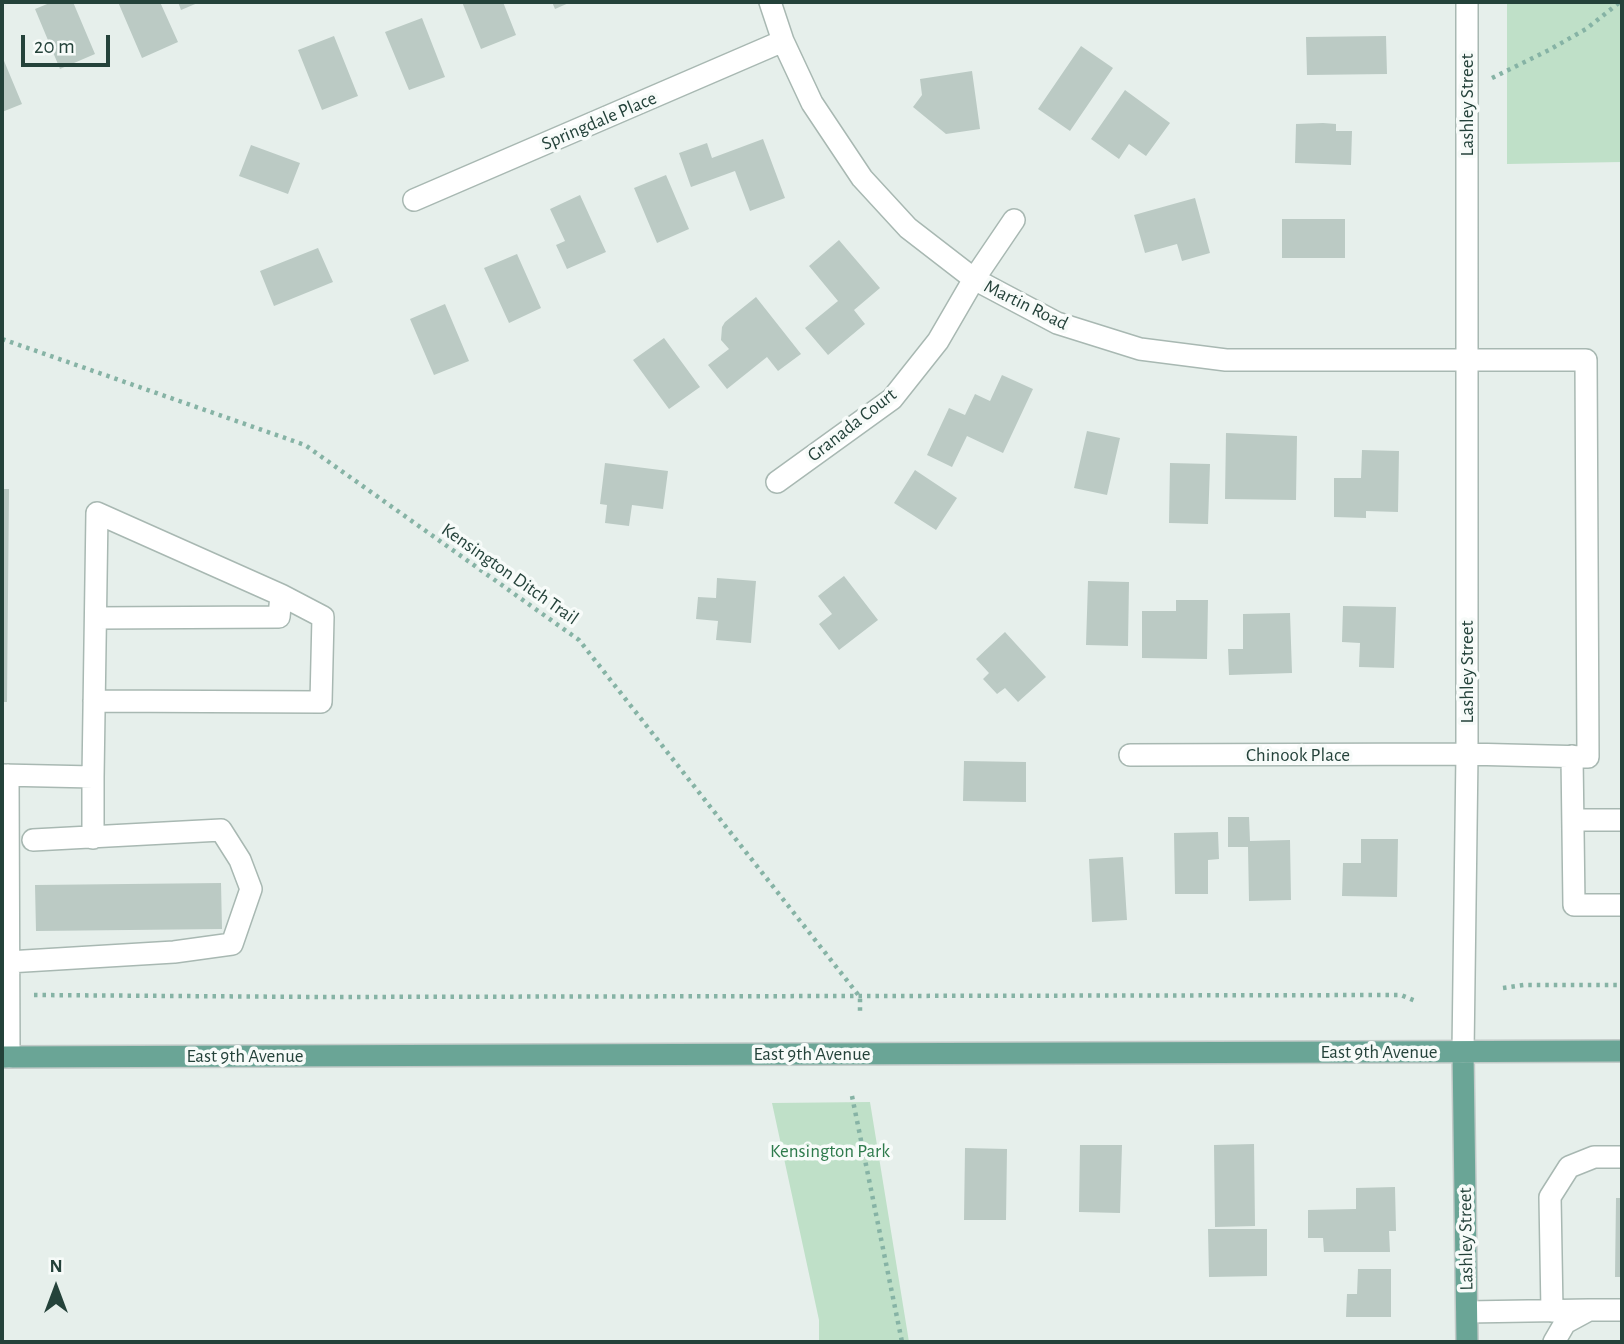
<!DOCTYPE html>
<style>
body{margin:0}
#map{position:relative;width:1624px;height:1344px;overflow:hidden;background:#e6efeb;font-family:"Alegreya Sans",sans-serif}
canvas{display:block}
.frame{position:absolute;inset:0;border:4px solid #24423a;pointer-events:none}
.north{position:absolute;left:21px;top:1253px;width:70px;height:70px;-webkit-text-stroke:5px #f7fbf9;paint-order:stroke;rotate:0deg;font-size:19px;font-weight:700;line-height:28px;text-align:center;color:#24423a}
.north::after{content:'';display:block;margin:auto;width:24px;height:32px;background:#24423a;clip-path:polygon(50% 0,100% 100%,50% 72%,0 100%)}
.scale{position:absolute;left:21px;top:35px;width:89px;height:32px;box-sizing:border-box;border:4px solid #24423a;border-top:0;padding-left:9px;font-size:21px;line-height:24px;white-space:nowrap;color:#24423a;-webkit-text-stroke:5px #f7fbf9;paint-order:stroke}
</style>
<div id="map">
<canvas width="1624" height="1344"></canvas>
<div class="frame"></div>
<div class="north">N</div>
<div class="scale">20 m</div>
</div>
<script>
const c = document.querySelector('canvas').getContext('2d');
c.lineJoin = 'round';
function fillPath(path, color) { c.fillStyle = color; c.fill(path, 'evenodd'); }
const toPath = rows => new Path2D(rows.map(r => 'M' + r).join(''));
function stroke(path, color, width, dash) { c.strokeStyle = color; c.lineWidth = width; c.lineCap = dash ? 'butt' : 'round'; c.setLineDash(dash || []); c.stroke(path); }
function drawText(font, color, halo, rows, align = 'center') {
  c.font = font + ' "Alegreya Sans",sans-serif'; c.lineWidth = 7; c.setLineDash([]); c.textBaseline = 'middle'; c.strokeStyle = halo; c.fillStyle = color; for (const [text, x, y, turn = 0] of rows) {
    c.save(); c.translate(x, y); c.rotate((+turn || 0) * Math.PI / 180); c.textAlign = isNaN(turn) ? turn : align; if (halo) c.strokeText(text, 0, 0); c.fillText(text, 0, 0); c.restore();
  }
}
const green = toPath([
 [1507,2,1622,2,1622,162,1507,164],
 [870,1102,909,1342,819,1342,819,1320,772,1103]
]);
const building = toPath([
 [52,2,73,2,95,54,60,69,35,9],
 [118,2,160,2,178,42,142,58],
 [178,2,200,2,181,10],
 [462,2,503,2,516,35,481,49],
 [552,2,571,2,555,9],
 [422,18,445,77,409,90,385,32],
 [334,36,358,96,322,110,298,50],
 [1386,36,1387,74,1307,75,1306,37],
 [1081,46,1113,68,1070,131,1038,109],
 [2,56,22,104,2,112],
 [972,71,980,129,946,134,913,107,922,95,920,79],
 [1125,90,1170,123,1146,156,1129,144,1119,159,1091,139],
 [1323,123,1336,124,1336,131,1352,131,1351,165,1295,163,1296,124],
 [763,139,785,198,750,211,735,171,691,187,679,153,707,143,712,158],
 [251,145,300,163,288,194,239,176],
 [666,175,689,229,657,243,634,188],
 [580,195,606,252,567,269,556,245,565,241,550,209],
 [1195,198,1210,253,1182,261,1177,244,1145,253,1134,215],
 [1282,219,1345,219,1345,258,1282,258],
 [839,240,880,288,854,310,865,324,828,355,805,328,838,301,809,266],
 [318,248,333,282,274,306,260,271],
 [517,254,541,308,509,323,484,268],
 [756,297,801,354,778,371,767,357,727,389,708,365,729,349,721,340,722,327,725,322],
 [445,304,469,361,434,375,410,319],
 [664,338,700,387,669,409,633,360],
 [1002,375,1033,389,1003,453,967,436,952,467,927,455,949,408,965,415,975,394,990,401],
 [1087,431,1120,438,1107,495,1074,488],
 [1226,433,1297,436,1296,500,1225,499],
 [1362,450,1399,451,1398,512,1366,511,1366,518,1334,517,1334,478,1361,478],
 [605,463,668,471,663,509,632,505,629,526,605,523,607,505,600,504],
 [1170,463,1210,464,1208,524,1169,523],
 [915,470,957,498,936,530,894,503],
 [2,489,9,489,7,702,2,702],
 [844,576,878,620,839,650,819,624,832,614,818,596],
 [717,578,756,581,751,643,716,640,718,621,696,619,698,597,716,598],
 [1088,581,1129,582,1128,646,1086,645],
 [1176,600,1208,600,1207,659,1142,658,1142,611,1176,611],
 [1343,606,1396,607,1394,668,1359,667,1360,643,1342,642],
 [1290,613,1292,673,1229,675,1228,649,1243,649,1243,614],
 [1005,632,1046,677,1018,702,1005,688,997,694,983,679,989,673,976,659],
 [964,761,1026,762,1026,802,963,801],
 [1228,817,1249,817,1250,841,1290,840,1291,900,1249,901,1248,847,1228,847],
 [1218,832,1219,859,1208,860,1208,894,1175,894,1174,833],
 [1361,839,1398,839,1397,897,1342,896,1343,863,1361,863],
 [1123,857,1127,920,1092,922,1089,859],
 [221,883,222,929,36,931,35,885],
 [1254,1144,1255,1226,1215,1227,1214,1145],
 [1080,1145,1122,1145,1120,1213,1079,1212],
 [965,1148,1007,1149,1006,1220,964,1220],
 [1395,1187,1396,1231,1389,1231,1390,1252,1324,1252,1323,1238,1308,1238,1308,1210,1356,1209,1356,1188],
 [1616,1198,1622,1198,1622,1277,1615,1277],
 [1208,1229,1267,1229,1267,1276,1209,1277],
 [1358,1269,1391,1269,1391,1317,1346,1317,1347,1294,1357,1294]
]);
const path = toPath([
 [1492,78,1549,50,1586,29,1620,2],
 [2,339,305,445,579,640,860,997,860,1012],
 [1503,988,1524,985,1622,985],
 [34,995,319,997,1401,995,1418,1002],
 [852,1096,902,1342]
]);
const minor = toPath([
 [770,2,783,41,812,103,862,178,908,228,974,279,1057,323,1140,349,1226,360,1586,360,1588,757,1467,754,1130,755],
 [414,200,783,41],
 [777,482,892,399,938,341,974,279,1014,220],
 [94,701,321,702,323,617,281,595],
 [1572,756,1574,905,1622,905],
 [2,775,93,777,97,513,281,595,279,617,96,618],
 [8,775,9,1057],
 [93,777,93,838],
 [1574,820,1622,820],
 [8,962,174,952,232,944,251,889,240,860,221,830,33,840],
 [1463,1052,1467,754,1467,2],
 [1552,1311,1550,1197,1569,1167,1594,1157,1622,1157],
 [1467,1312,1589,1310],
 [1554,1342,1565,1323,1589,1310,1622,1310]
]);
const major = toPath([
 [1463,1052,1467,1342],
 [2,1057,1622,1051]
]);
const streetNames = [
 ["Lashley Street",1467,105,-90],
 ["Springdale Place",599,121,-23],
 ["Martin Road",1026,305,26],
 ["Granada Court",852,425,-38],
 ["Kensington Ditch Trail",510,574,35],
 ["Lashley Street",1467,672,-90],
 ["Chinook Place",1298,755],
 ["East 9th Avenue",1379,1052],
 ["East 9th Avenue",812,1054],
 ["East 9th Avenue",245,1056],
 ["Lashley Street",1466,1239,-91]
];
const parkNames = [
 ["Kensington Park",830,1151]
];
fillPath(green, '#bfe0c8');
fillPath(building, '#bbcac4');
stroke(minor, '#a8b8b2', 24);
stroke(major, '#c2cac8', 24);
stroke(path, '#86b3a5', 4.5, [3.5, 5]);
stroke(minor, '#fff', 21);
stroke(major, '#6aa596', 21);
drawText('19px', '#24423a', '#f7fbf9', streetNames);
drawText('19px', '#2d7a4b', '#f7fbf9', parkNames);
</script>
